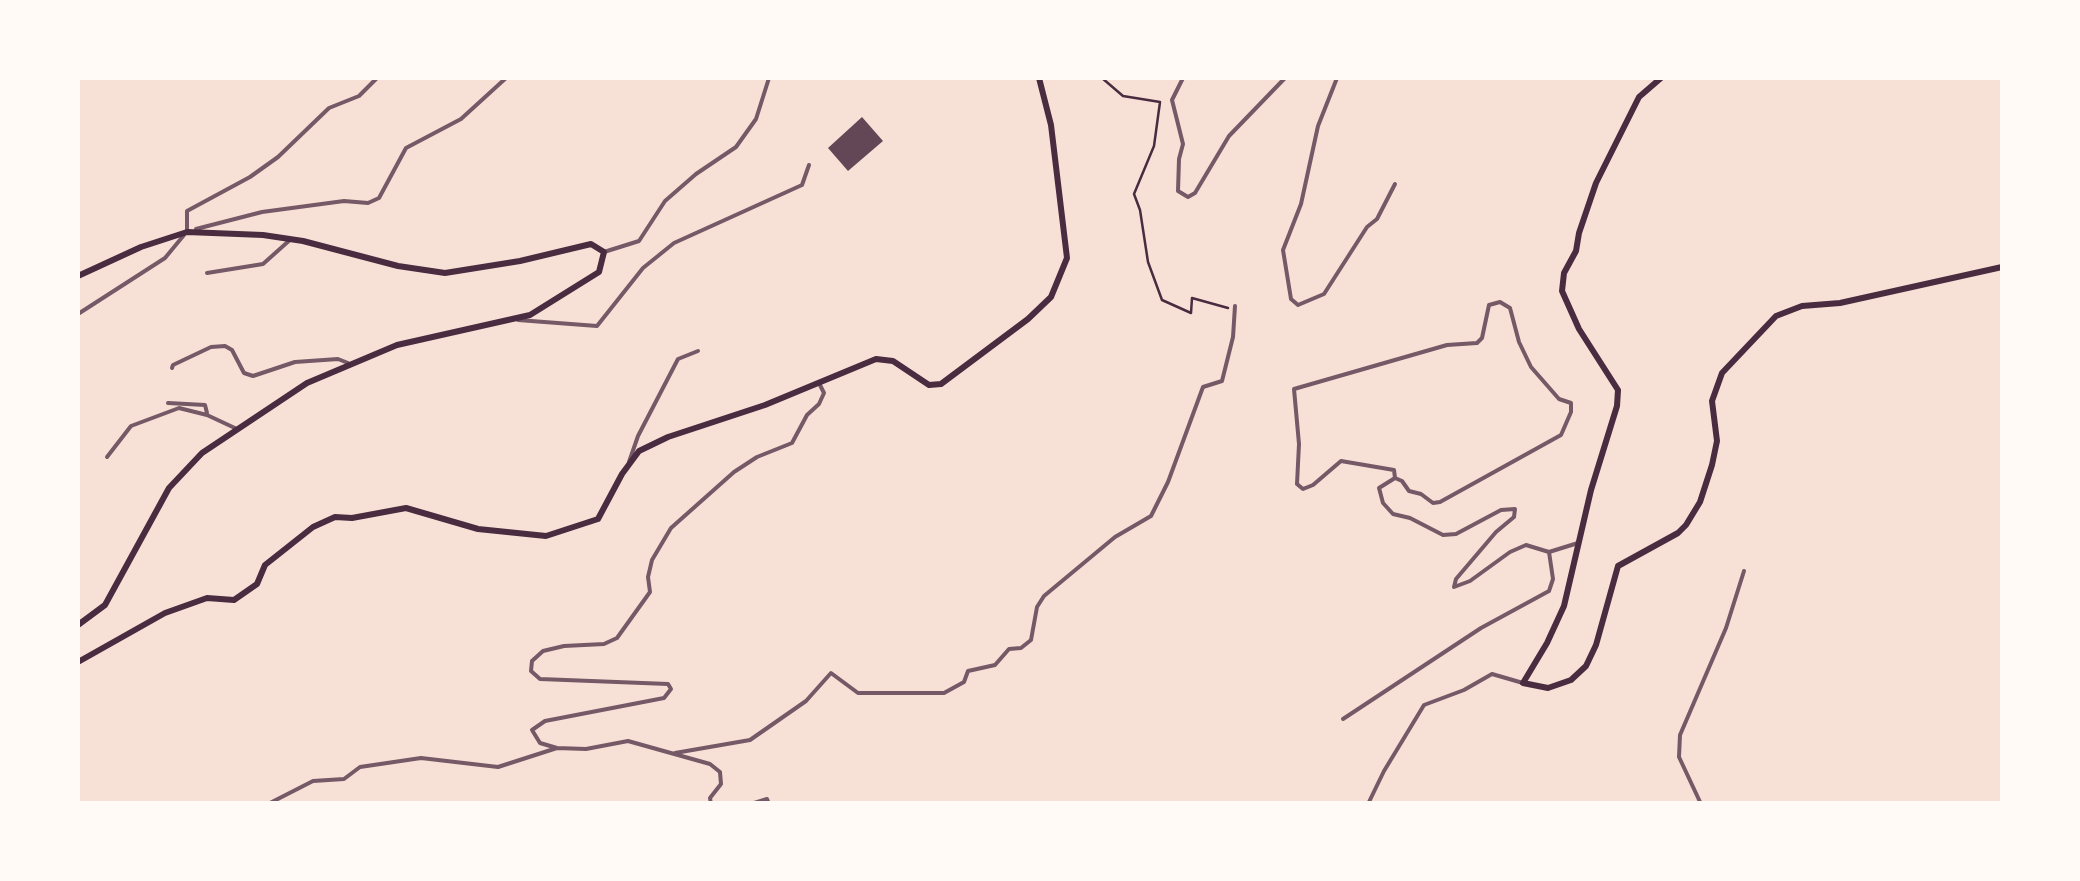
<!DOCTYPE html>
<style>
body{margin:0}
#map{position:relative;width:2080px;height:881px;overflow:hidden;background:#f7e1d7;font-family:Inter,sans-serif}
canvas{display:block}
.frame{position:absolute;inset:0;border:80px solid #fffaf5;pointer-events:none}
</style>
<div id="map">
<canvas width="2080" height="881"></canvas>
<div class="frame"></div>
</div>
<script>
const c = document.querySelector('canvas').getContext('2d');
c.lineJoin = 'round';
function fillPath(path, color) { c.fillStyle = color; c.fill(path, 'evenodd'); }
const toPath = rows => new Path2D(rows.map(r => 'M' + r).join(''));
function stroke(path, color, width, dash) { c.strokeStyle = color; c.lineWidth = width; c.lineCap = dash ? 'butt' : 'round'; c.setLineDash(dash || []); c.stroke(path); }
const building = toPath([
 [862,117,883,141,848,171,828,148]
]);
const path = toPath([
 [1102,78,1123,96,1160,102,1154,146,1134,194,1140,210,1148,262,1162,300,1191,313,1192,298,1228,308]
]);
const minor = toPath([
 [1183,78,1172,100,1183,144,1179,159,1178,191,1188,197,1195,193,1229,136,1285,78],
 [1337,78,1318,126,1301,204,1283,250,1291,299,1298,305,1324,294,1367,227,1377,219,1395,184],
 [196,229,262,212,344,201,368,203,379,198,406,148,461,119,506,78],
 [187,231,187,211,250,177,278,157,329,108,359,96,377,78],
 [604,252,639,241,665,201,696,174,736,147,756,119,769,78],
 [207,273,263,264,291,239],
 [78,314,165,258,184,235],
 [518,320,597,326,643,268,674,243,802,185,809,165],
 [172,368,173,365,211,347,225,346,232,350,244,373,253,376,295,362,338,359,348,363],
 [168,403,205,405,207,413],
 [107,457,131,426,179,408,207,415,237,429],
 [629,462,638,436,678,359,698,351],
 [1549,552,1578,543],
 [1343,719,1481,628,1549,591,1553,579,1549,552,1526,545,1510,552,1470,581,1454,587,1456,579,1496,532,1514,517,1515,509,1501,510,1456,534,1443,535,1410,518,1393,514,1383,503,1379,488,1395,478,1394,470,1341,461,1313,485,1303,489,1297,484,1299,444,1294,389,1447,345,1477,343,1482,338,1489,305,1500,302,1510,308,1519,342,1531,367,1559,399,1571,403,1571,412,1561,435,1440,502,1433,503,1421,494,1409,491,1402,481,1395,478],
 [675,753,750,740,806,701,831,673,858,693,944,693,964,682,968,671,995,665,1009,649,1021,648,1031,640,1037,607,1044,596,1115,537,1151,516,1168,482,1203,387,1222,381,1233,337,1235,306],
 [268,804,313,781,344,779,360,767,421,758,498,767,557,748],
 [711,804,710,798,721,784,720,772,710,764,628,741,586,749,557,748,540,743,532,730,545,721,664,698,671,689,668,684,540,679,531,671,532,661,543,651,564,646,604,644,617,638,650,592,648,577,652,560,671,528,734,472,757,457,792,443,807,415,819,404,824,393,819,383],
 [751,804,767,799,769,804],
 [1368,804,1384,771,1424,705,1464,690,1492,674,1523,683],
 [1701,804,1679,757,1680,735,1726,628,1744,571]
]);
const primary = toPath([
 [78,276,141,247,187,232,263,235,303,241,398,266,445,273,520,261,591,244,604,252,599,272,530,315,397,345,307,383,202,453,169,488,105,605,78,625]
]);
const trunk = toPath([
 [1661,78,1639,97,1596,183,1579,233,1576,251,1564,273,1562,291,1579,329,1618,390,1617,406,1591,490,1564,606,1547,643,1523,683,1548,688,1571,680,1586,666,1596,645,1618,566,1678,533,1686,525,1700,502,1712,465,1717,441,1712,401,1722,373,1776,316,1802,306,1840,303,2002,267],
 [78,662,165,613,207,598,234,600,257,584,265,565,313,527,335,517,352,518,406,508,478,529,546,536,598,519,622,474,639,451,668,437,765,405,876,359,893,361,929,385,941,384,1028,319,1051,297,1067,258,1051,125,1039,78]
]);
fillPath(building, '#644757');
stroke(path, '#4a2c40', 2.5);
stroke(minor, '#755966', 4);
stroke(primary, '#4a2c40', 6);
stroke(trunk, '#4a2c40', 6);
</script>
